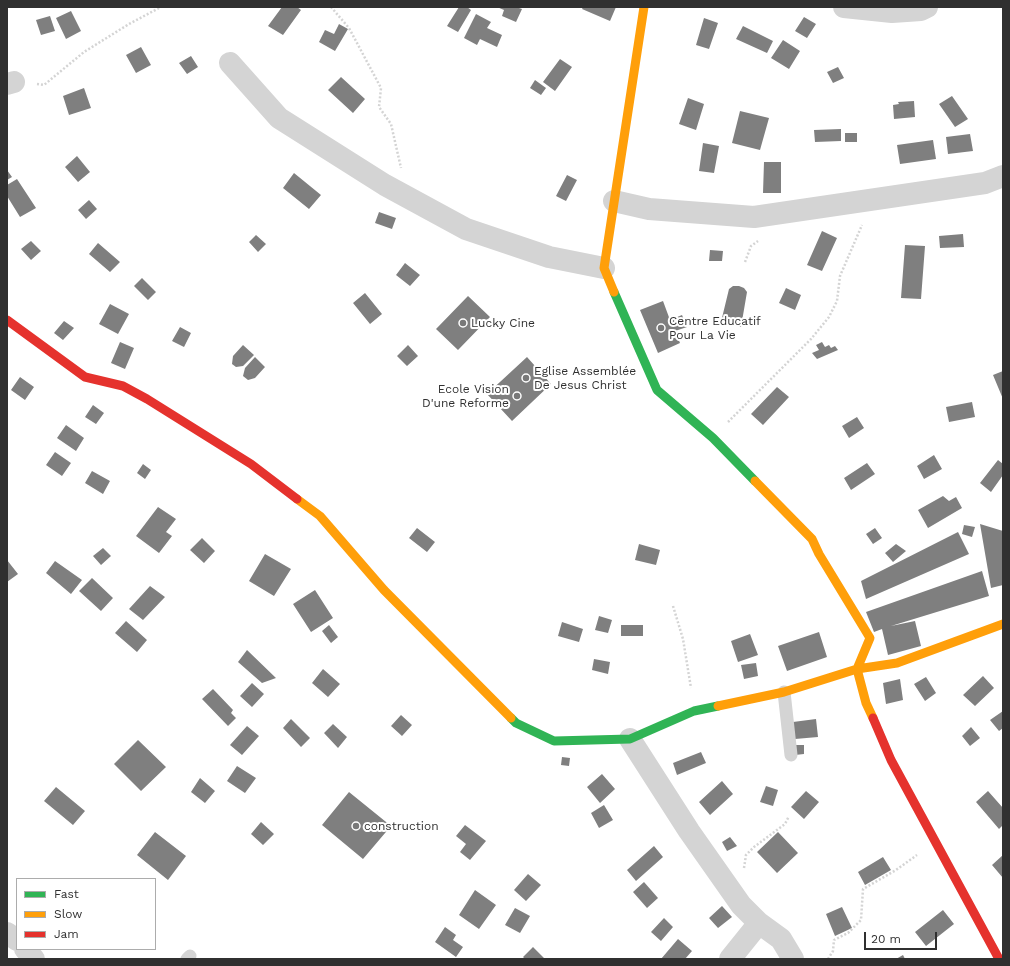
<!DOCTYPE html>
<meta charset="utf-8">
<style>
body{margin:0}
#map{position:relative;width:1010px;height:966px;overflow:hidden;background:#fff;font-family:"Work Sans",sans-serif}
canvas{display:block}
.frame{position:absolute;inset:0;border:8px solid #303030;pointer-events:none}
.legend{position:absolute;left:16px;top:878px;width:140px;height:72px;box-sizing:border-box;background:#fff;border:1px solid #acacac;margin:0;padding:5px 7px;list-style:none;font-size:12px;color:#303030}
.legend li{display:flex;align-items:center;gap:8px;height:20px}
.legend b{width:20px;border:1px solid #acacac}
.scale{position:absolute;left:864px;top:932px;width:73px;height:18px;box-sizing:border-box;border:2px solid #303030;border-top:0;padding-left:5px;font-size:12px;line-height:14px;white-space:nowrap;color:#303030;-webkit-text-stroke:3px #fff;paint-order:stroke}
</style>
<div id="map">
<canvas width="1010" height="966"></canvas>
<div class="frame"></div>
<ul class="legend">
<li><b style="height:5px;background:#30b455"></b>Fast</li>
<li><b style="height:5px;background:#ff9f0a"></b>Slow</li>
<li><b style="height:5px;background:#e5322d"></b>Jam</li>
</ul>
<div class="scale">20 m</div>
</div>
<script>
const c = document.querySelector('canvas').getContext('2d');
c.lineJoin = 'round';
function fillPath(path, color) { c.fillStyle = color; c.fill(path, 'evenodd'); }
const toPath = rows => new Path2D(rows.map(r => 'M' + r).join(''));
function stroke(path, color, width, dash) { c.strokeStyle = color; c.lineWidth = width; c.lineCap = dash ? 'butt' : 'round'; c.setLineDash(dash || []); c.stroke(path); }
function drawText(font, color, halo, rows, align = 'center') {
  c.font = font + ' "Work Sans",sans-serif'; c.lineWidth = 4; c.setLineDash([]); c.textBaseline = 'middle'; c.strokeStyle = halo; c.fillStyle = color; for (const [text, x, y, turn = 0] of rows) {
    c.save(); c.translate(x, y); c.rotate((+turn || 0) * Math.PI / 180); c.textAlign = isNaN(turn) ? turn : align; if (halo) c.strokeText(text, 0, 0); c.fillText(text, 0, 0); c.restore();
  }
}
const building = toPath([
 [282,7,297,7,301,10,283,35,268,26],
 [459,7,467,7,471,10,458,32,447,26],
 [497,7,516,7,522,9,516,22,502,16,504,10],
 [583,7,616,7,610,21,582,9],
 [71,11,81,31,66,39,56,18],
 [476,14,491,22,487,28,502,35,497,47,480,39,477,45,464,38],
 [50,16,55,31,41,35,36,20],
 [804,17,816,24,807,38,795,31],
 [704,18,718,23,709,49,696,45],
 [339,24,348,29,335,51,319,42,325,30,334,34],
 [743,26,773,41,767,53,736,39],
 [783,40,800,51,789,69,771,58],
 [141,47,151,65,136,73,126,55],
 [191,56,198,67,187,74,179,63],
 [560,59,572,67,555,91,543,82],
 [838,67,844,78,833,83,827,72],
 [341,77,365,99,353,113,328,90],
 [535,80,546,88,541,95,530,88],
 [84,88,91,108,69,115,63,96],
 [952,96,968,119,955,127,939,104],
 [688,98,704,104,696,130,679,124],
 [914,101,915,117,894,119,893,105,899,104,898,102],
 [740,111,769,118,760,150,732,143],
 [841,129,841,141,815,142,814,130],
 [845,133,857,133,857,142,845,142],
 [970,134,973,151,948,154,946,137],
 [933,140,936,159,900,164,897,145],
 [703,143,719,146,714,173,699,171],
 [77,156,90,172,78,182,65,167],
 [764,162,781,162,781,193,763,193],
 [7,170,12,177,7,180],
 [294,173,321,195,309,209,283,188],
 [567,175,577,180,566,201,556,196],
 [17,179,36,208,20,217,7,196,7,185],
 [89,200,97,209,86,219,78,210],
 [379,212,396,218,392,229,375,223],
 [822,231,837,238,822,271,807,265],
 [963,234,964,247,940,248,939,236],
 [256,235,266,244,258,252,249,242],
 [31,241,41,251,31,260,21,249],
 [98,243,120,262,110,272,89,254],
 [905,245,925,246,921,299,901,298],
 [710,250,723,251,722,261,709,261],
 [405,263,420,275,410,286,396,275],
 [142,278,156,292,148,300,134,286],
 [733,286,739,286,744,288,747,292,741,327,721,322,729,289],
 [786,288,801,295,795,310,779,303],
 [365,293,382,314,370,324,353,303],
 [468,296,490,317,458,350,436,329],
 [663,301,670,320,682,315,687,327,675,331,680,343,658,353,640,310],
 [110,304,129,314,118,334,99,324],
 [64,321,74,328,63,340,54,333],
 [180,327,191,333,184,347,172,341],
 [120,342,134,348,125,369,111,363],
 [822,342,825,347,829,345,831,348,835,346,838,350,817,359,812,353,819,350,816,345],
 [243,345,254,355,243,366,236,367,232,364,233,356],
 [408,345,418,356,407,366,397,356],
 [255,357,265,367,255,378,248,380,243,376,245,368],
 [527,357,551,384,512,421,487,394],
 [1003,371,1003,399,993,375],
 [20,377,34,387,25,400,11,390],
 [777,387,789,397,763,425,751,414],
 [972,402,975,417,949,422,946,407],
 [93,405,104,413,96,424,85,417],
 [857,417,864,428,849,438,842,426],
 [66,425,84,438,76,451,57,438],
 [55,452,71,463,62,476,46,465],
 [934,455,942,469,924,479,917,466],
 [998,460,1003,464,1003,475,991,492,980,483],
 [867,463,875,474,851,490,844,478],
 [143,464,151,470,145,479,137,473],
 [92,471,110,481,103,494,85,483],
 [943,496,949,501,956,497,962,508,928,528,918,510],
 [158,507,176,519,166,532,172,536,159,553,136,536],
 [980,524,1003,531,1003,585,991,588],
 [964,525,975,527,972,537,962,534],
 [417,528,435,542,427,552,409,538],
 [875,528,882,538,873,544,866,534],
 [958,532,969,554,866,599,861,581],
 [202,538,215,551,204,563,190,550],
 [639,544,660,550,656,565,635,560],
 [896,544,906,551,893,562,885,553],
 [103,548,111,556,101,565,93,556],
 [265,554,291,569,274,596,249,581],
 [7,560,18,574,7,582],
 [55,561,82,580,71,594,46,573],
 [982,571,989,596,891,626,915,621,921,646,888,655,882,629,874,632,866,612],
 [92,578,113,598,101,611,79,591],
 [150,586,165,597,143,620,129,609],
 [315,590,333,618,311,632,293,604],
 [599,616,612,620,608,633,595,630],
 [126,621,147,640,137,652,115,633],
 [562,622,583,629,579,642,558,636],
 [329,625,338,637,331,643,322,631],
 [621,625,643,625,643,636,621,636],
 [819,632,827,657,787,671,778,646],
 [750,634,758,655,738,662,731,641],
 [247,650,276,678,262,683,238,662],
 [594,659,610,662,608,674,592,670],
 [756,663,758,676,744,679,741,665],
 [323,669,340,684,328,697,312,683],
 [983,676,994,688,975,706,963,695],
 [926,677,936,693,925,701,914,684],
 [900,679,903,700,886,704,883,683],
 [252,683,264,694,252,707,240,696],
 [213,689,233,710,231,713,236,718,228,726,202,699],
 [1003,711,1003,728,999,731,990,720],
 [401,715,412,725,402,736,391,726],
 [291,719,310,738,301,747,283,728],
 [816,719,818,737,795,739,793,722],
 [333,724,347,737,338,748,324,733],
 [247,726,259,736,242,755,230,745],
 [971,727,980,738,970,746,962,736],
 [138,740,166,767,141,791,114,764],
 [794,745,804,745,804,754,795,755],
 [701,752,706,763,677,775,673,763],
 [562,757,570,758,569,766,561,765],
 [237,766,256,778,245,793,227,781],
 [602,774,615,789,600,803,587,787],
 [200,778,215,791,205,803,191,792],
 [722,781,733,794,710,815,699,802],
 [766,786,778,790,773,806,760,802],
 [56,787,85,811,73,825,44,801],
 [806,791,819,802,804,819,791,807],
 [988,791,1003,808,1003,825,999,829,976,802],
 [349,792,391,826,363,859,322,825],
 [604,805,613,820,599,828,591,813],
 [261,822,274,834,263,845,251,834],
 [465,825,486,841,470,860,460,852,466,844,456,836],
 [155,832,186,856,168,880,137,855],
 [778,832,798,853,777,873,757,852],
 [730,837,737,846,727,851,722,842],
 [654,846,663,857,636,881,627,870],
 [1003,855,1003,878,992,865],
 [883,857,891,870,865,885,858,872],
 [528,874,541,885,526,901,514,890],
 [644,882,658,898,647,908,633,892],
 [475,890,496,905,479,929,459,915],
 [722,906,732,917,718,928,709,918],
 [842,907,852,928,835,936,826,914],
 [515,908,530,916,520,933,505,925],
 [943,910,954,924,926,946,915,932],
 [664,918,673,927,661,941,651,932],
 [445,927,456,935,453,940,463,947,456,957,435,942],
 [678,939,692,951,685,959,661,959],
 [533,947,545,959,525,959,523,957],
 [903,955,905,959,896,959]
]);
const path = toPath([
 [331,7,349,28,381,88,379,107,391,124,401,168],
 [37,84,44,85,84,52,129,24,161,7],
 [745,262,751,246,758,241],
 [728,422,811,339,829,317,837,301,840,276,862,225],
 [673,606,683,639,691,688],
 [744,868,746,855,754,847,785,824,789,816],
 [828,959,833,951,834,940,848,933,861,920,863,889,896,870,917,855]
]);
const lane = toPath([
 [784,692,791,755],
 [187,959,190,956]
]);
const street = toPath([
 [844,7,892,12,921,10,927,7],
 [230,63,279,118,385,185,466,229,549,257,604,268],
 [7,84,14,82],
 [614,201,649,209,754,217,985,183,1003,176],
 [630,739,689,831,741,905,759,923,781,939,793,959],
 [7,933,17,940],
 [25,949,34,959],
 [730,959,759,923]
]);
const fast = toPath([
 [614,292,657,390,713,438,755,481],
 [511,718,516,723,554,741,630,739,694,711,718,706]
]);
const slow = toPath([
 [614,292,604,268,644,7],
 [755,481,812,539,819,554,870,638,857,669,866,703,873,718],
 [297,499,320,516,384,590,511,718],
 [718,706,784,692,857,669,897,663,1003,624]
]);
const jam = toPath([
 [7,320,85,377,123,386,147,399,251,464,297,499],
 [873,718,891,760,999,959]
]);
const markers = [
 [463,323,4,"#787878"],
 [661,328,4,"#787878"],
 [526,378,4,"#787878"],
 [517,396,4,"#787878"],
 [356,826,4,"#787878"]
];
const poiNames = [
 ["Centre Educatif",669,321],
 ["Pour La Vie",669,335],
 ["Lucky Cine",471,323],
 ["Eglise Assemblée",534,371],
 ["De Jesus Christ",534,385],
 ["Ecole Vision",509,389,"right"],
 ["D'une Reforme",509,403,"right"],
 ["construction",364,826]
];
fillPath(building, '#7f7f7f');
stroke(path, '#d4d4d4', 2.5, [2, 2]);
stroke(lane, '#d4d4d4', 13);
stroke(street, '#d4d4d4', 22);
stroke(fast, '#30b455', 9);
stroke(slow, '#ff9f0a', 9);
stroke(jam, '#e5322d', 9);
for (const [x, y, r, color] of markers) { const dot = new Path2D(); dot.arc(x, y, r, 0, 2 * Math.PI); c.fillStyle = color; c.fill(dot); stroke(dot, '#fff', 1.5); }
drawText('12px', '#303030', '#fff', poiNames, 'left');
</script>
